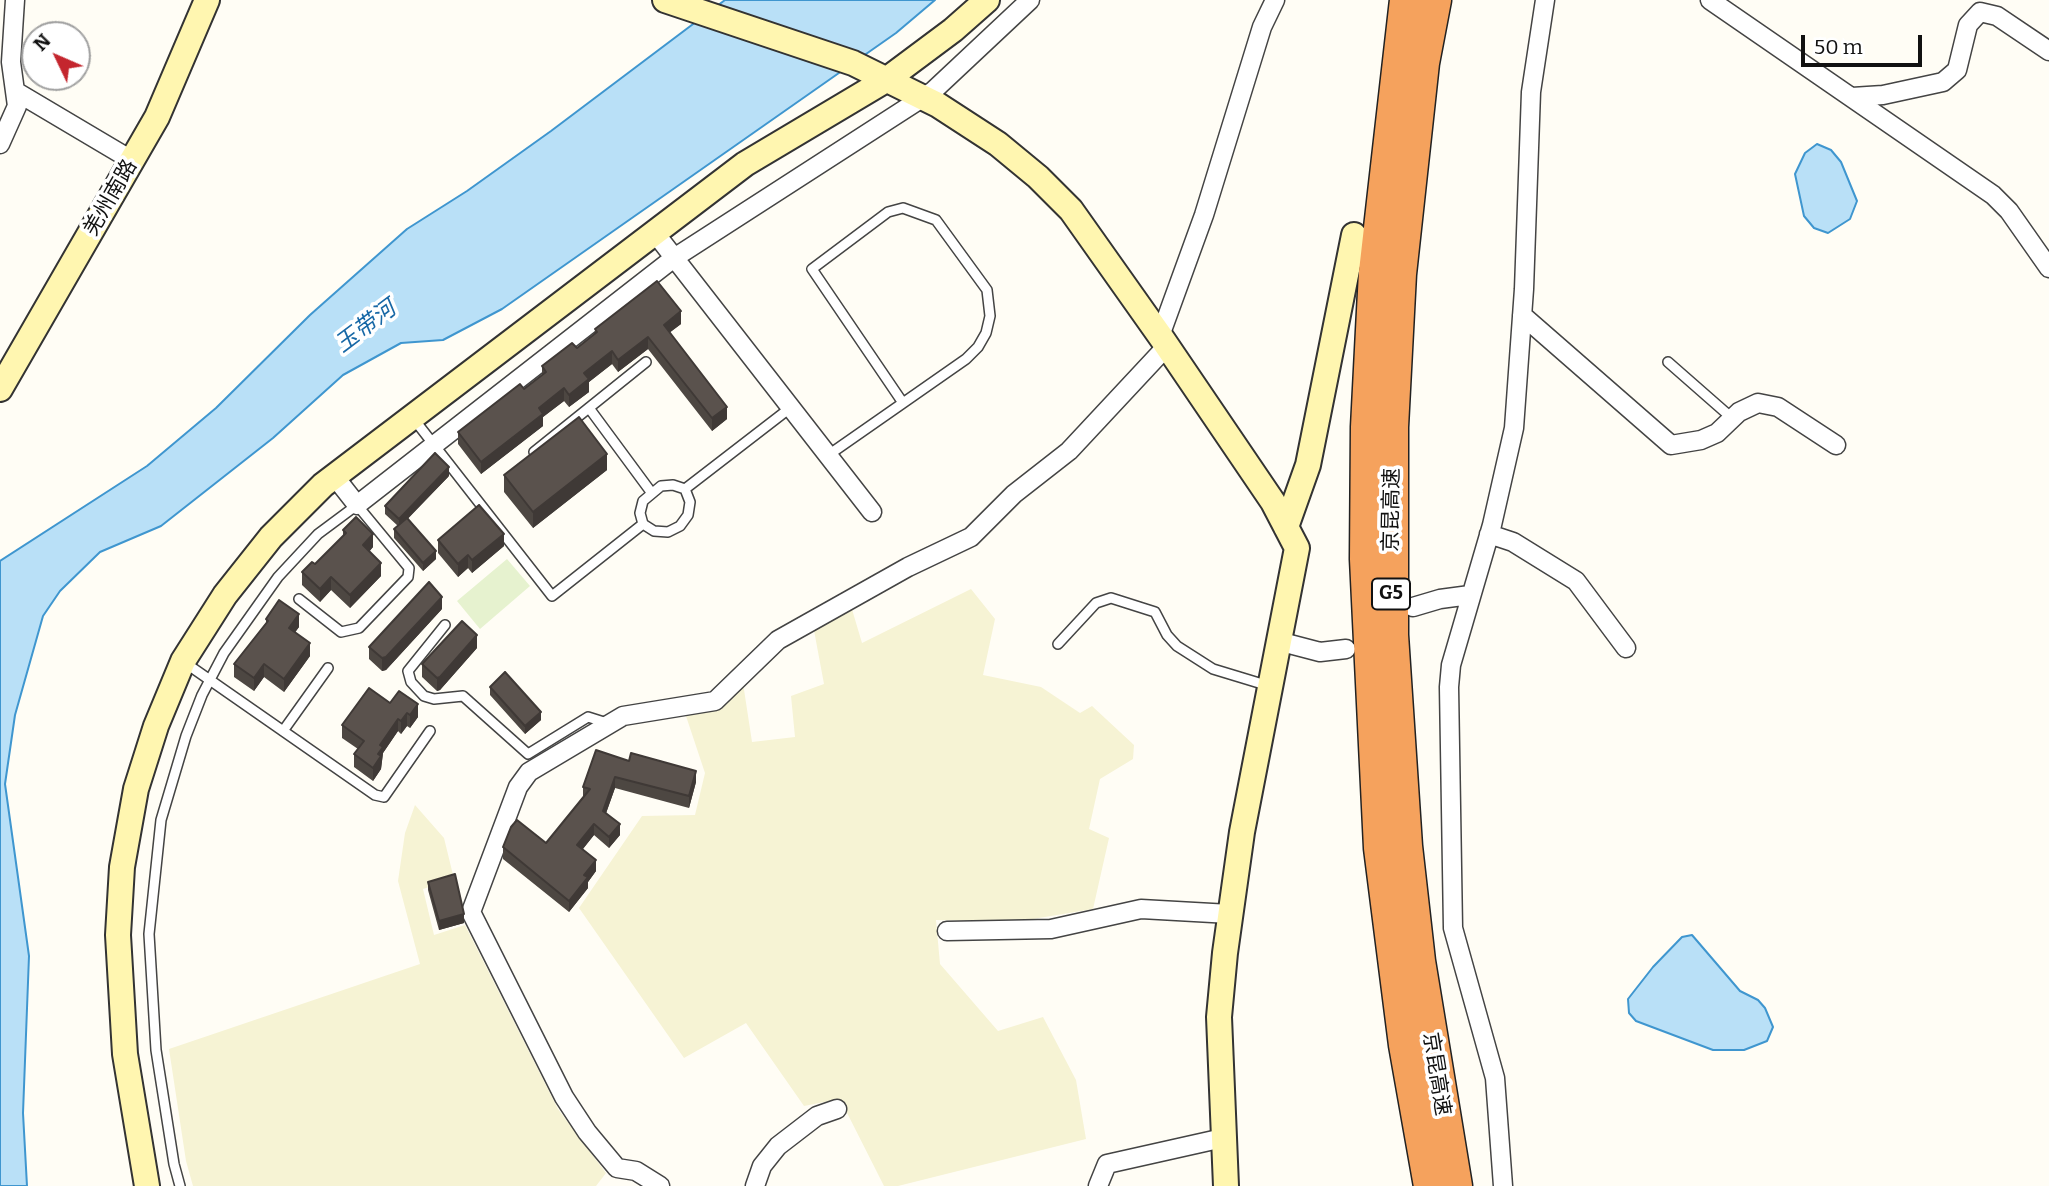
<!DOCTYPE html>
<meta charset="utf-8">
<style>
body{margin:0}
#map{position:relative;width:2049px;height:1186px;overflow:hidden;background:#fffdf5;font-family:Bitter,serif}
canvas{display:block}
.north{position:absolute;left:21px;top:21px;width:70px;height:70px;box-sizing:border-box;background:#fff;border:2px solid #a0a0a0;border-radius:50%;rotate:314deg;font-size:19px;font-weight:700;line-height:28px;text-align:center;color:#111}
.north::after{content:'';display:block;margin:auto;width:24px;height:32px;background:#c4262e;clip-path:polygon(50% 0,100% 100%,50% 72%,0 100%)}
.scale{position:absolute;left:1801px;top:35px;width:121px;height:32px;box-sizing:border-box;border:4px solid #111;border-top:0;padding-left:9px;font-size:21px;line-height:24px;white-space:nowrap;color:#111;-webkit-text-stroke:5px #fff;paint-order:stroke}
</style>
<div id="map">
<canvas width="2049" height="1186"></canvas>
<div class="north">N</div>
<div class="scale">50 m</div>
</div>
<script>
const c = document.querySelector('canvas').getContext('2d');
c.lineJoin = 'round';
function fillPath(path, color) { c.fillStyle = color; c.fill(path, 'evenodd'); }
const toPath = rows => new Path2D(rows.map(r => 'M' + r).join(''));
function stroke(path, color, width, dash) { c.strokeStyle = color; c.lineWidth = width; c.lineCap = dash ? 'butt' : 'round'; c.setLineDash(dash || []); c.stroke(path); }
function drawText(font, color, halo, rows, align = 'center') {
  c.font = font + ' Bitter,"Noto Sans SC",serif'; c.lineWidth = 7; c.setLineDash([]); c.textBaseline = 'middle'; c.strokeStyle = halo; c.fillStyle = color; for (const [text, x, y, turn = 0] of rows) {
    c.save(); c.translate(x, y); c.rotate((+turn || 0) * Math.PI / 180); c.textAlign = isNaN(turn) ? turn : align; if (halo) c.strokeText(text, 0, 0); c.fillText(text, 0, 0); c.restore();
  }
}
const farmland = toPath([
 [971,589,995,619,983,675,1041,687,1080,713,1092,706,1134,745,1133,759,1100,779,1089,829,1109,838,1093,909,1015,922,936,920,940,964,998,1031,1043,1017,1076,1080,1086,1139,898,1186,884,1186,840,1099,804,1106,746,1023,684,1058,579,908,642,816,695,815,705,773,685,713,743,683,752,742,795,737,791,696,824,684,813,625,851,606,862,643],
 [415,805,444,838,454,879,423,889,434,935,465,925,558,1109,606,1173,596,1186,193,1186,186,1161,169,1049,420,964,398,881,405,833]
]);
const pitch = toPath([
 [507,559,530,586,480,629,457,601]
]);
const water = toPath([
 [725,0,935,0,896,33,502,309,443,340,401,343,343,375,273,438,161,526,100,552,60,591,43,616,15,715,5,784,29,956,23,1113,27,1186,0,1186,0,561,147,466,216,408,310,315,407,229,467,191,551,131,725,0],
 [1817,144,1831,150,1841,162,1857,201,1850,219,1828,233,1814,228,1804,216,1795,174,1805,153,1817,144],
 [1692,935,1740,991,1758,1000,1765,1008,1773,1027,1767,1041,1744,1050,1713,1050,1636,1021,1629,1013,1628,999,1653,967,1682,937,1692,935]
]);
const lane = toPath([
 [1668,362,1733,419],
 [589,408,651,492],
 [413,418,552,596,643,524],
 [534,452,646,362],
 [827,456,903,403,966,359,978,347,986,333,990,316,987,290,936,220,903,208,888,212,812,269,903,403],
 [673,485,685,489,690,502,688,515,680,526,668,532,654,531,643,524,640,513,643,501,661,486,673,485],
 [685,489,790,408],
 [445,625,408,671,411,682,424,696,434,699,463,696,528,754,588,717,607,723],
 [1058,644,1096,603,1111,598,1155,612,1167,635,1177,646,1213,669,1269,686],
 [184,662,375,795,384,797,430,731],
 [283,731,328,668],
 [180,1186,174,1164,156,1050,149,934,161,820,186,736,202,695,224,653,278,577,318,534,357,505,409,568,408,577,359,628,341,632,299,599]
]);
const street = toPath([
 [1710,0,1993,195,2009,211,2049,268],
 [15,91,133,161],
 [1852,97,1883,95,1943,82,1957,70,1968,25,1980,12,1997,16,2049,51],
 [0,144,17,106,11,62,15,0],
 [655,233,872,512],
 [1522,315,1671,445,1701,440,1717,433,1739,412,1758,403,1778,407,1836,445],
 [1160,336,1204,215,1262,27,1275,0],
 [335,477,357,505,674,258,933,91,1030,0],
 [1489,534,1513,542,1576,581,1626,648],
 [1413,607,1440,599,1470,595],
 [1278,641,1320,652,1346,649],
 [947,931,1051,929,1141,909,1230,914],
 [660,1186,636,1171,617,1168,587,1132,564,1097,471,912,518,787,529,772,623,716,715,701,778,640,908,567,971,537,1014,494,1069,451,1167,346],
 [755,1186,762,1166,778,1146,817,1116,837,1109],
 [1098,1186,1107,1164,1223,1138],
 [1503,1186,1495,1078,1453,928,1449,687,1451,665,1492,525,1514,428,1524,289,1531,92,1545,0]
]);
const secondary = toPath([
 [665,0,853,63,938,105,998,144,1038,177,1071,210,1163,340,1273,502,1297,548,1242,832,1225,953,1219,1017,1226,1186],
 [0,389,157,117,207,0],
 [1286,527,1308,465,1354,235],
 [147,1186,125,1054,118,935,122,867,136,789,156,726,183,661,225,595,271,537,323,485,745,164,886,80,953,30,987,0]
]);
const highway = toPath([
 [1406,0,1375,272,1367,427,1366,559,1380,848,1405,1045,1430,1186],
 [1435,0,1423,63,1400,274,1392,427,1392,635,1406,846,1419,961,1456,1186]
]);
const wall = toPath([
 [681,324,670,332,727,419,712,431,648,349,618,372,612,364,589,382,589,392,569,407,564,401,543,417,543,426,481,474,458,444,458,432,524,389,542,375,542,366,577,348,595,334,595,329],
 [607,470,533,528,504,492,504,475],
 [449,476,408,518,436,559,423,571,394,538,394,529,398,526,385,514,385,506],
 [343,530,373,547,369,552,381,576,350,608,331,590,320,602,302,585,302,572,315,564,343,536],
 [438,540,504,546,472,573,468,568,458,577,438,553],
 [442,609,386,670,382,671,369,659,369,647],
 [266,619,299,627,295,632,310,656,284,692,264,677,254,691,234,677,234,664,266,623],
 [477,648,440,690,437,691,422,677,422,664],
 [490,687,541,720,525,734,490,695],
 [390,703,418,717,410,728,407,726,401,734,398,731,383,753,381,769,373,781,354,767,354,754,358,749,342,738,342,725],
 [629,761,696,782,689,808,615,788,606,813,620,835,609,848,594,835,583,849,596,871,588,882,588,888,569,912,503,859,503,847,546,843,583,798,583,787],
 [428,882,464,923,439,930,428,890]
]);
const shadedWall = toPath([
 [681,311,681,324,664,337,664,325],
 [648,337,648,349,618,372,618,360],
 [612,351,612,364,589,382,589,392,569,407,569,395,584,373],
 [564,388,564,401,543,417,543,426,481,474,481,462,539,408],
 [727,407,727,419,712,431,712,418],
 [607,454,607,470,533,528,533,512],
 [449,467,449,476,399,528,399,519],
 [373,534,373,547,363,558,363,545],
 [504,534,504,546,472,573,472,560],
 [436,551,436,559,423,571,423,563],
 [468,555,468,568,458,577,458,564],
 [381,563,381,576,350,608,350,595],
 [331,577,331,590,320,602,320,589],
 [442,597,442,609,386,670,382,671,382,658],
 [299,614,299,627,289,641,289,628],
 [477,635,477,648,440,690,437,691,437,678],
 [310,643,310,656,284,692,284,679],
 [264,664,264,677,254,691,254,678],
 [418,704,418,717,410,728,410,715],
 [541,712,541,720,525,734,525,726],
 [407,713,407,726,401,734,401,721],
 [398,719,398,731,383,753,381,769,373,781,373,768,378,754,380,745],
 [696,771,696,782,689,808,689,796],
 [615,777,615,788,603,822,603,811],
 [594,824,594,835,577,856,577,845],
 [620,824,620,835,609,848,609,837],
 [596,860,596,871,588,882,588,888,569,912,569,901,584,875],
 [464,914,464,923,439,930,439,921]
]);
const building = toPath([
 [657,281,681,311,664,325,727,407,712,418,648,337,618,360,612,351,584,373,589,379,569,395,564,388,539,408,543,414,481,462,458,432,520,384,524,389,546,372,542,366,572,343,577,348,597,332,595,329,657,281],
 [579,417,607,454,533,512,504,475,579,417],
 [435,453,449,467,399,519,385,506,435,453],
 [479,505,504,534,472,560,468,555,458,564,438,540,479,505],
 [356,517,373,534,363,545,381,563,350,595,331,577,320,589,302,572,312,562,315,564,346,533,343,530,356,517],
 [407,518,436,551,423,563,394,529,407,518],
 [429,582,442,597,386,657,382,658,369,647,429,582],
 [279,600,299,614,289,628,310,643,284,679,264,664,254,678,234,664,268,621,266,619,279,600],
 [462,621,477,635,440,677,437,678,422,664,462,621],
 [505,672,541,712,525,726,490,687,505,672],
 [369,688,390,703,399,691,418,704,410,715,407,713,401,721,398,719,380,745,383,747,378,754,381,756,373,768,354,754,364,741,342,725,369,688],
 [596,750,629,761,631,753,696,771,689,796,615,777,603,811,620,824,609,837,594,824,577,845,596,860,584,875,588,877,569,901,503,847,511,827,517,820,546,843,590,789,583,787,596,750],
 [455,874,464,914,439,921,428,882,455,874]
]);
const shields = [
 [1391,594,38]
];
const shieldNames = [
 ["G5",1391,594]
];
const streetNames = [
 ["羌州南路",111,198,-60],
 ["京昆高速",1392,510,-89],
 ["京昆高速",1436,1074,81]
];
const waterNames = [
 ["玉带河",366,327,-37]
];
fillPath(farmland, '#f6f3d4');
fillPath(pitch, '#e6f2cf');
fillPath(water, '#b9e0f7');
stroke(water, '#3f96cf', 2);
stroke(lane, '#444', 12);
stroke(street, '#444', 21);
stroke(secondary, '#333', 28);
stroke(highway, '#222', 35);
stroke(lane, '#fff', 9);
stroke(street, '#fff', 18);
stroke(secondary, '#fff6b0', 24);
stroke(highway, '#f5a25d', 32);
fillPath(wall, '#4d4742');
fillPath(shadedWall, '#3f3936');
fillPath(building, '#5a524d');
stroke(building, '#3f3936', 2);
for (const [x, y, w] of shields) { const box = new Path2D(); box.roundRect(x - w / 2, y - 15.5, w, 31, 5); c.fillStyle = '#fff'; c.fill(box); stroke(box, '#111', 2); }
drawText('bold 19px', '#111', null, shieldNames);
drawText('21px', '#111', '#fff', streetNames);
drawText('italic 23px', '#1768a6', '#fff', waterNames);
</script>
